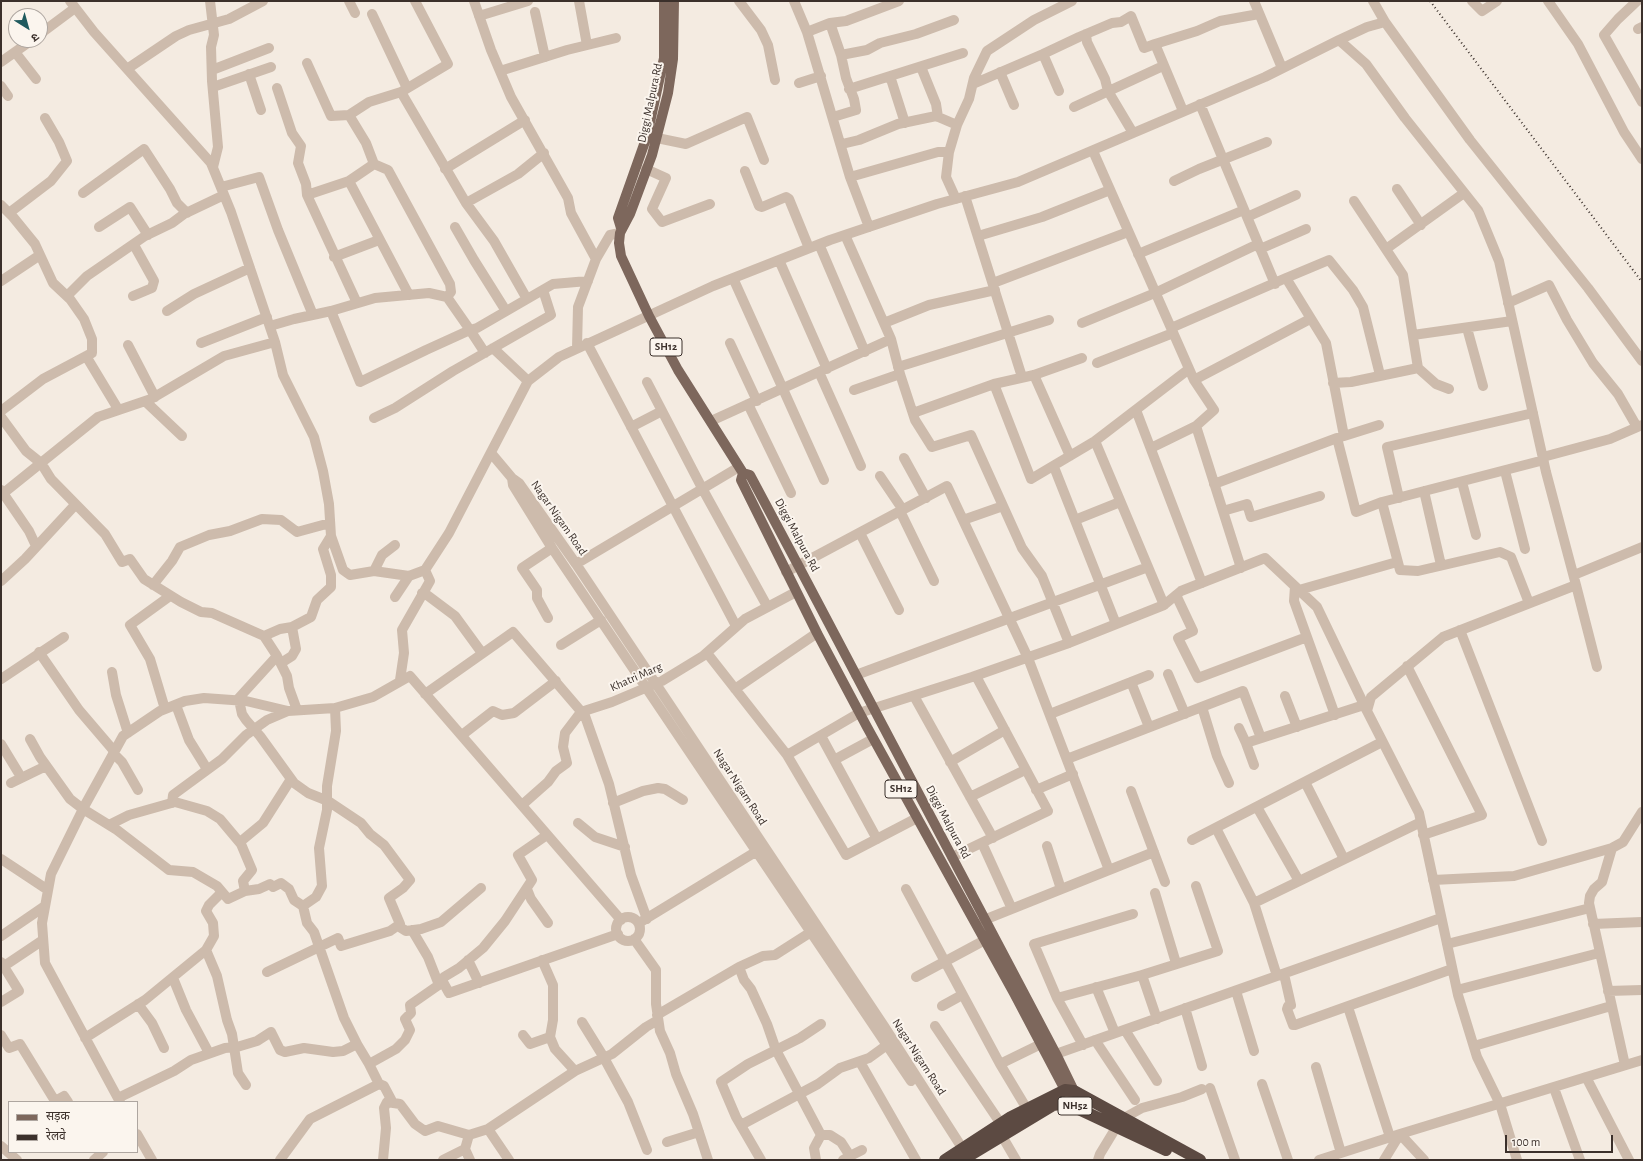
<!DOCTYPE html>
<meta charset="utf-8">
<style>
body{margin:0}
#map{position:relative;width:1643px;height:1161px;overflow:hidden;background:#f4ebe1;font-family:"Alegreya Sans","Noto Sans Devanagari",sans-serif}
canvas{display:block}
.frame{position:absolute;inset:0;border:2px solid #3b302b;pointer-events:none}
.legend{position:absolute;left:8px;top:1101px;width:130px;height:52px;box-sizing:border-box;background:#fbf5ee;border:1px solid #aea6a0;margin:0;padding:5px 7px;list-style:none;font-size:12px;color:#3b302b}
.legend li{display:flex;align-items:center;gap:8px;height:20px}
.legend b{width:20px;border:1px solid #aea6a0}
.north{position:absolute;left:8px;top:8px;width:40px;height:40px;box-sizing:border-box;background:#fbf5ee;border:1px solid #aea6a0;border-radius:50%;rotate:143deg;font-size:11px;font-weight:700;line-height:16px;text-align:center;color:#3b302b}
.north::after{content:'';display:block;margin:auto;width:14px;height:18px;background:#1f5a5e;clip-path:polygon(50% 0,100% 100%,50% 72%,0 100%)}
.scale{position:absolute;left:1505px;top:1135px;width:108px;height:18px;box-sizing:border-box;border:2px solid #3b302b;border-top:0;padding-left:5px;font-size:12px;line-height:14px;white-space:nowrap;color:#3b302b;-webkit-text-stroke:3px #fbf5ee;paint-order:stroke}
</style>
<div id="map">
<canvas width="1643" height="1161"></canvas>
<div class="frame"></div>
<ul class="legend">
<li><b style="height:5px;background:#7d675c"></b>सड़क</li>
<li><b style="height:5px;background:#3b302b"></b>रेलवे</li>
</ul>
<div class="north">उ</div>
<div class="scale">100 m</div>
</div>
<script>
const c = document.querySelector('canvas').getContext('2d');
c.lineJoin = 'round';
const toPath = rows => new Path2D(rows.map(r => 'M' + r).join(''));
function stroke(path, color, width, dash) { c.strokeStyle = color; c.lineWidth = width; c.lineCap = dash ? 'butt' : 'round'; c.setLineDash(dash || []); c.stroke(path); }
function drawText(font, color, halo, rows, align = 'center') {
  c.font = font + ' "Alegreya Sans",sans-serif'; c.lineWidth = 4; c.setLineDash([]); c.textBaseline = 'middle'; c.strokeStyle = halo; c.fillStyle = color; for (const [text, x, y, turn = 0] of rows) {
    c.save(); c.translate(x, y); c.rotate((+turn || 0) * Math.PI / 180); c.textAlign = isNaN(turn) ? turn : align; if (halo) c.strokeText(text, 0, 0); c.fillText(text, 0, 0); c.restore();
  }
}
const minor = toPath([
 [210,1,214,35,211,47,212,81,218,147,213,167],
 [349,1,355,13],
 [415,1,448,64,401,92,466,203,494,241,527,299],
 [474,1,491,50,511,97,568,198,571,213,596,259],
 [579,1,587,45],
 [739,1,761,30,768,45,775,80],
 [794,1,807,32,850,177,869,227],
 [1254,1,1282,68],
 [1373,1,1385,22],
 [1472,1,1482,11,1497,1],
 [1548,1,1578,44,1624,132,1642,159],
 [1637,1,1618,19,1604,35,1642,102],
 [535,12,545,57],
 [372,14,407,88],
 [479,16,528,1],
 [830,23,841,55,846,78,854,99,856,110,833,117],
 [1638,29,1642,27],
 [807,32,830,23,846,21,899,1],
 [40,34,75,8],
 [1086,34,1087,42,1105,79,1108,91,1133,133],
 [1339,40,1367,27,1385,22,1470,140,1588,288,1642,361],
 [15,52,36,79],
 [1043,54,1059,91],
 [841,55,867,50,880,43,916,34,954,20],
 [1,62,32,40],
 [307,63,331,116,349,115],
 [921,67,936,104,938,117],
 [127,69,176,36,189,30,229,19,263,1],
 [212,70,269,48],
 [500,71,567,50,616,38],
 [1000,72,1014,105],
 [249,74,261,110],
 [890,76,905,123],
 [799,83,821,76],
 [973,84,1043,54,1079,37,1112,23,1121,22,1131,16,1144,48,1155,44],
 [1,86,8,96],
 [213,87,271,67],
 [277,88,292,133,301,146,298,163,306,184,307,195,357,303],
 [849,89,963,53],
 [1200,104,1275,284],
 [1074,107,1163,66],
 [1183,111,1155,44,1197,31,1220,21,1259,14],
 [657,138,686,144,747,117,764,160],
 [842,144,859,140,898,124,936,116,957,125],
 [1093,151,1194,380,1214,410,1196,426,1151,448],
 [374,164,388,170,450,284,451,292,447,297],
 [445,169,525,120],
 [646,169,666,178,652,209,662,222,710,204],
 [745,171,759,206,762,207,786,197,789,199,809,248],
 [850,177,938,152,949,152],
 [349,181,409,295],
 [1174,181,1199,169,1267,142],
 [221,187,259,177,278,230,313,315],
 [1397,189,1421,225],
 [83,193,144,149,170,189,177,203,187,213],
 [307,195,349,181,374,164,366,143,349,115,369,102,401,92],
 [965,196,1022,377],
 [956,199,946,177,949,152,957,125,969,99,974,78,987,51,1034,20,1072,1],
 [1354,201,1403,275,1418,368,1436,384,1449,389],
 [466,203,518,174,544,153],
 [1,205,13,217,35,244,53,283,70,299,84,319,92,339,92,353,43,379,1,411],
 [9,213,51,181,67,161,59,142,45,118],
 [1247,217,1296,195],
 [99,227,130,207,148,235],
 [455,227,474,260,506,311],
 [845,235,891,339,900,374,915,420,932,447,971,435,1022,548,1042,576,1069,643],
 [978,236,1042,217,1110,190],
 [819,244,865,352],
 [1260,249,1306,229],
 [1386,249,1464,193],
 [1138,254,1244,210],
 [334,257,379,240],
 [779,260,827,369],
 [733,278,824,480],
 [1286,278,1329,260,1353,290,1363,307,1380,375],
 [1,281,40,255],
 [993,283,1128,232],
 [67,296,87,276,145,236,172,223,184,214,224,195],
 [133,296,152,288,154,281,134,245],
 [1508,303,1549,285,1567,320,1593,363,1618,394,1637,427],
 [167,311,194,294,250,268],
 [884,323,929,305,995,290],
 [1082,323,1155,293,1258,244],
 [270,326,294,319,331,311],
 [1171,328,1286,278,1326,343,1344,436,1337,438,1356,512,1382,502,1544,460],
 [1467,328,1483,386],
 [1413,335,1512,321],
 [275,342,283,375,314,437,323,471,329,504,331,536,343,570,350,575,374,571,409,576],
 [201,343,267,317],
 [587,343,736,626],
 [730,343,757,401],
 [128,345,155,397],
 [493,348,528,381],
 [577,348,578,307,596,259,610,235,620,233],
 [485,353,470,330,447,297,429,293,375,298,331,311,360,382,426,350,470,330,477,328,553,284,588,281],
 [86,356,118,409],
 [1097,363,1173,333],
 [898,367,1049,320],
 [819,372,861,466],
 [1034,375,1070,456],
 [1194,380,1310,319],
 [647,382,702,488,767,606],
 [1333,383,1351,382,1418,368],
 [994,384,1031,479,1095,441,1189,369],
 [854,390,900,374],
 [145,401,182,436],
 [748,404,791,493],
 [1136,410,1202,583],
 [913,413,994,384,1034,375,1082,358],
 [1,417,26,451,41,463,51,479,105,534,122,562,130,559,144,579,181,602,201,612,212,613,264,636,277,656,237,700],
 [374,418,395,408,453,371,551,315,543,290],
 [711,421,891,339],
 [1196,426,1241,568],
 [631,427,662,411],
 [1344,436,1379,425],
 [1095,441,1164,605],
 [491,453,512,478,519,483,576,564,884,1026,966,1154],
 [1543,457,1610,439,1642,425],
 [904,458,926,498],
 [1054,467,1116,624],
 [1505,471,1525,549],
 [880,476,903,510],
 [512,478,513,485,552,548,911,1081],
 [1462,482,1476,535],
 [1214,484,1337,438],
 [1,490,29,531,36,546],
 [1424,491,1441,565],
 [1,495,98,417,151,399,224,356,275,342,231,212,211,163,94,32,70,1],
 [1399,498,1387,447,1533,413],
 [1382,502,1400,570,1418,571,1500,552,1511,557,1529,603],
 [900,511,934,581],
 [1223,511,1247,504,1251,517,1320,496],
 [963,520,1003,506],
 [1075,520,1120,502],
 [860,533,899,610],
 [576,564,739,467],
 [374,571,382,555,395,545],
 [786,572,947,486,1028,658,1109,870],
 [1574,575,1642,547],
 [1,581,25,559,75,505],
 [153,585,172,561,180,547,209,535,230,531,262,519,281,520,297,532,330,523],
 [1576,585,1597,667],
 [1295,586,1294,601,1335,715],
 [1299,590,1397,562],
 [422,593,427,595,455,616,482,653],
 [1176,595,1193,631,1178,638,1198,678,1307,637],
 [395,597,409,576,425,570],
 [548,618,537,598,537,590,522,568,552,548],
 [1460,630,1542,841],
 [264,636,280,629,292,627],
 [561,645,601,620],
 [39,652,79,710,114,751],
 [707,653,787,755,846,855,917,818],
 [278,658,287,676,289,688,297,710],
 [281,663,292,656,296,649,292,627,311,617,317,600,331,587,331,575,323,549,331,536],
 [1407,666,1482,815,1423,835],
 [112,672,116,695,128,733],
 [1168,674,1185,714],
 [856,675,1148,567],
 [1,679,64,637],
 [400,680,404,653,402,630,430,581,425,570,449,533,528,381,559,357,713,286,830,240,937,204,1018,182,1265,77,1339,40,1366,64,1405,118,1478,210,1499,261,1546,472,1576,585,1443,637,1371,697,1367,711,1419,813,1458,995,1477,1057,1500,1104,1517,1160],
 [1131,682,1149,727],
 [735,689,817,633],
 [425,694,513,632,585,716,609,784,631,875,647,919],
 [914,696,993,838],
 [1285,696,1297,727],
 [239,700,242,714,246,720,260,736,294,783,308,793,328,801,361,823,370,834,384,845,410,880,403,888,389,898,400,924,390,931,341,946,338,938,267,972],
 [176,705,189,740,207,769],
 [1202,707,1217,756,1229,783],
 [165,709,150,659,130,625,170,596],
 [1050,714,1149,675],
 [1239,728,1246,743],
 [462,735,493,711,502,715,514,713,556,681],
 [821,736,877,839],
 [30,739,40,757,70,799,83,809,117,830,169,870,193,872,217,886,228,899,245,891,243,881,252,870,241,844,220,819,207,811,175,802,129,815,109,825],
 [1,744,21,777],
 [113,753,122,762,138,790],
 [787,755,859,713,972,677,1066,644,1164,605,1181,591,1265,558,1317,607,1367,711],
 [1067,759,1243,691,1261,738],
 [834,760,873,739],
 [950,762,1005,730],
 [1254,765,1246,743,1364,705],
 [1305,782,1344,859],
 [11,783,46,766],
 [1036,790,1073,774],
 [1131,791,1165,882],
 [970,797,1025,770],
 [172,803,173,795,222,759,246,735,267,720,288,711],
 [613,803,643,791,658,788,665,789,683,800],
 [522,805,548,782,556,771,567,763,563,747,565,733,581,712,612,702,662,681,703,656,745,619,796,592],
 [1257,807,1299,881],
 [578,823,595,837,625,847],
 [1216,828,1254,903,1277,976],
 [1192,840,1382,742],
 [240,842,263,823,291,779],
 [982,843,1012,909],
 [1047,846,1061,889],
 [1612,848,1602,882,1594,889,1590,896,1589,903,1625,1065],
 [952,857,1048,811,976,676],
 [1,859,48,890],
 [1433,880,1514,876,1612,848,1623,842,1642,812],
 [527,889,531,899,548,923],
 [906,889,1000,1064,1041,1044],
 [245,891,259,889,270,884,273,887,281,883,289,889,294,900,303,906,316,897,322,886,319,848,327,810,327,786,336,731,335,708],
 [1155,893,1176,963],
 [1254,903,1421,822],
 [303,906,307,923,314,932,344,1018,357,1044],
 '616 929a12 12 0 1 1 24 0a12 12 0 1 1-24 0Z',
 [984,920,1154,852],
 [639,923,762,848],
 [1593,924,1642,922],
 [398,926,406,931,421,929,441,922,481,888],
 [412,930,428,957,439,985],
 [811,932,775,955,763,956,739,967,744,980,751,989,767,1024,776,1050,821,1135,830,1135,841,1142,850,1156,843,1160],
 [1,936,45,906],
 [634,939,656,970,656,1004,660,1031,670,1053,676,1074,693,1114,708,1160],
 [1447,944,1590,908],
 [206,950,217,976,227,1020,232,1034,238,1073,246,1085],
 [468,960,479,983],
 [542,960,553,985,553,1020,550,1037,555,1049,575,1071],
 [1,962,19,991,1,1002],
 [1,968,43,940],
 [1284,974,1291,1005,1288,1006,1287,1009,1293,1025,1295,1025,1452,969],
 [1142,975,1157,1019],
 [916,977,985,940],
 [173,978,186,1010,209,1053],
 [439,985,444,977,459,968,483,948,505,921,532,880,518,855,547,835],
 [1096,987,1115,1033],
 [1457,990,1599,953],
 [1236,991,1254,1051],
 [1608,991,1642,990],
 [1057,998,1142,975,1218,951,1196,886],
 [138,1004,152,1023,164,1048],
 [942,1006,962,995],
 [1348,1007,1390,1137],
 [1185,1008,1202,1066],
 [657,1015,739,967],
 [582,1022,603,1056,628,1102,647,1150],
 [935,1026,1001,1124],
 [1125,1030,1157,1081],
 [1,1035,9,1048,20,1044,55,1101,64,1096,68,1102],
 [523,1035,530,1044,550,1037],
 [85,1038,145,1000,206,950,214,936,213,923,206,911,209,905,222,892],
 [1095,1040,1135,1100],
 [1083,1045,1057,998,1034,944,1133,914],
 [1474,1046,1611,1006],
 [1056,1054,1441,918],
 [860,1062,916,1160],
 [369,1064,379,1084],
 [1000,1064,1027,1109],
 [1316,1067,1341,1153],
 [1586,1077,1629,1160],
 [1262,1084,1288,1160],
 [1210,1088,1235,1160],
 [1554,1088,1580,1160],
 [118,1098,174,1071,191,1060,225,1048,237,1047,257,1041,271,1032,280,1050,285,1052,304,1048,333,1052,343,1051,357,1044,369,1064,396,1049,405,1040,410,1030,405,1019,411,1013,410,1005,443,982,449,993,618,934],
 [120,1102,45,963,42,923,51,874,85,805,123,736,160,711,185,701,204,698,246,701,288,711,335,708,373,697,410,676,621,920],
 [1124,1118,1142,1108,1182,1097,1202,1089],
 [741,1125,818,1084,840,1068,869,1058,887,1045],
 [137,1134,152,1160],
 [469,1135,488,1129],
 [1002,1136,1016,1160],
 [667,1142,699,1132],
 [1,1146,17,1160],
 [850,1156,862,1150],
 [94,1160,103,1152],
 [280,1160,310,1119,379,1084,384,1086,393,1103],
 [383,1160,386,1128,384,1108,387,1102,400,1104,415,1124,425,1131,438,1126,469,1135,465,1149],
 [443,1160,465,1149,470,1160],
 [509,1160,488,1129,575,1071,612,1054,646,1027,658,1020],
 [761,1160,736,1117,721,1082,748,1064,800,1038,821,1024],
 [816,1160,814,1148,821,1135],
 [1098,1160,1100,1154,1117,1126],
 [1319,1160,1400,1134,1424,1160],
 [1384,1160,1400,1134,1642,1060]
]);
const major = toPath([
 [674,1,673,59,668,93,652,155,630,214,620,233,619,243,621,256,649,316,678,370,743,473,750,475,798,565,1056,1054,1074,1091,1071,1104],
 [621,228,618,218,647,136,664,58,664,1],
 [743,473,741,480,817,633,867,727,1014,993,1065,1090,1066,1097]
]);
const highway = toPath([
 [945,1160,1011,1117,1065,1090,1074,1091,1200,1160],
 [962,1160,1053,1105,1066,1103,1166,1150]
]);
const rail = toPath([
 [1430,1,1642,282]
]);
const shields = [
 [666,347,32],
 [901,789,32],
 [1075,1106,34]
];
const shieldNames = [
 ["SH12",666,347],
 ["SH12",901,789],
 ["NH52",1075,1106]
];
const streetNames = [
 ["Diggi Malpura Rd",650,103,-78],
 ["Nagar Nigam Road",559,518,55],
 ["Diggi Malpura Rd",797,535,62],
 ["Khatri Marg",636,677,-24],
 ["Nagar Nigam Road",740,787,57],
 ["Diggi Malpura Rd",948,822,62],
 ["Nagar Nigam Road",919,1057,57]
];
stroke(minor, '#cdbbac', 10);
stroke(major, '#7d675c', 10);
stroke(highway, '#5c4a42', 12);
stroke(rail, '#3b302b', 2, [1, 3]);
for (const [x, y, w] of shields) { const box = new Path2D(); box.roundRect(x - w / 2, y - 9, w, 18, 3); c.fillStyle = '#fbf5ee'; c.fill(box); stroke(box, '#3b302b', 1); }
drawText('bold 11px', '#3b302b', null, shieldNames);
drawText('12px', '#3b302b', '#fbf5ee', streetNames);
</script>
